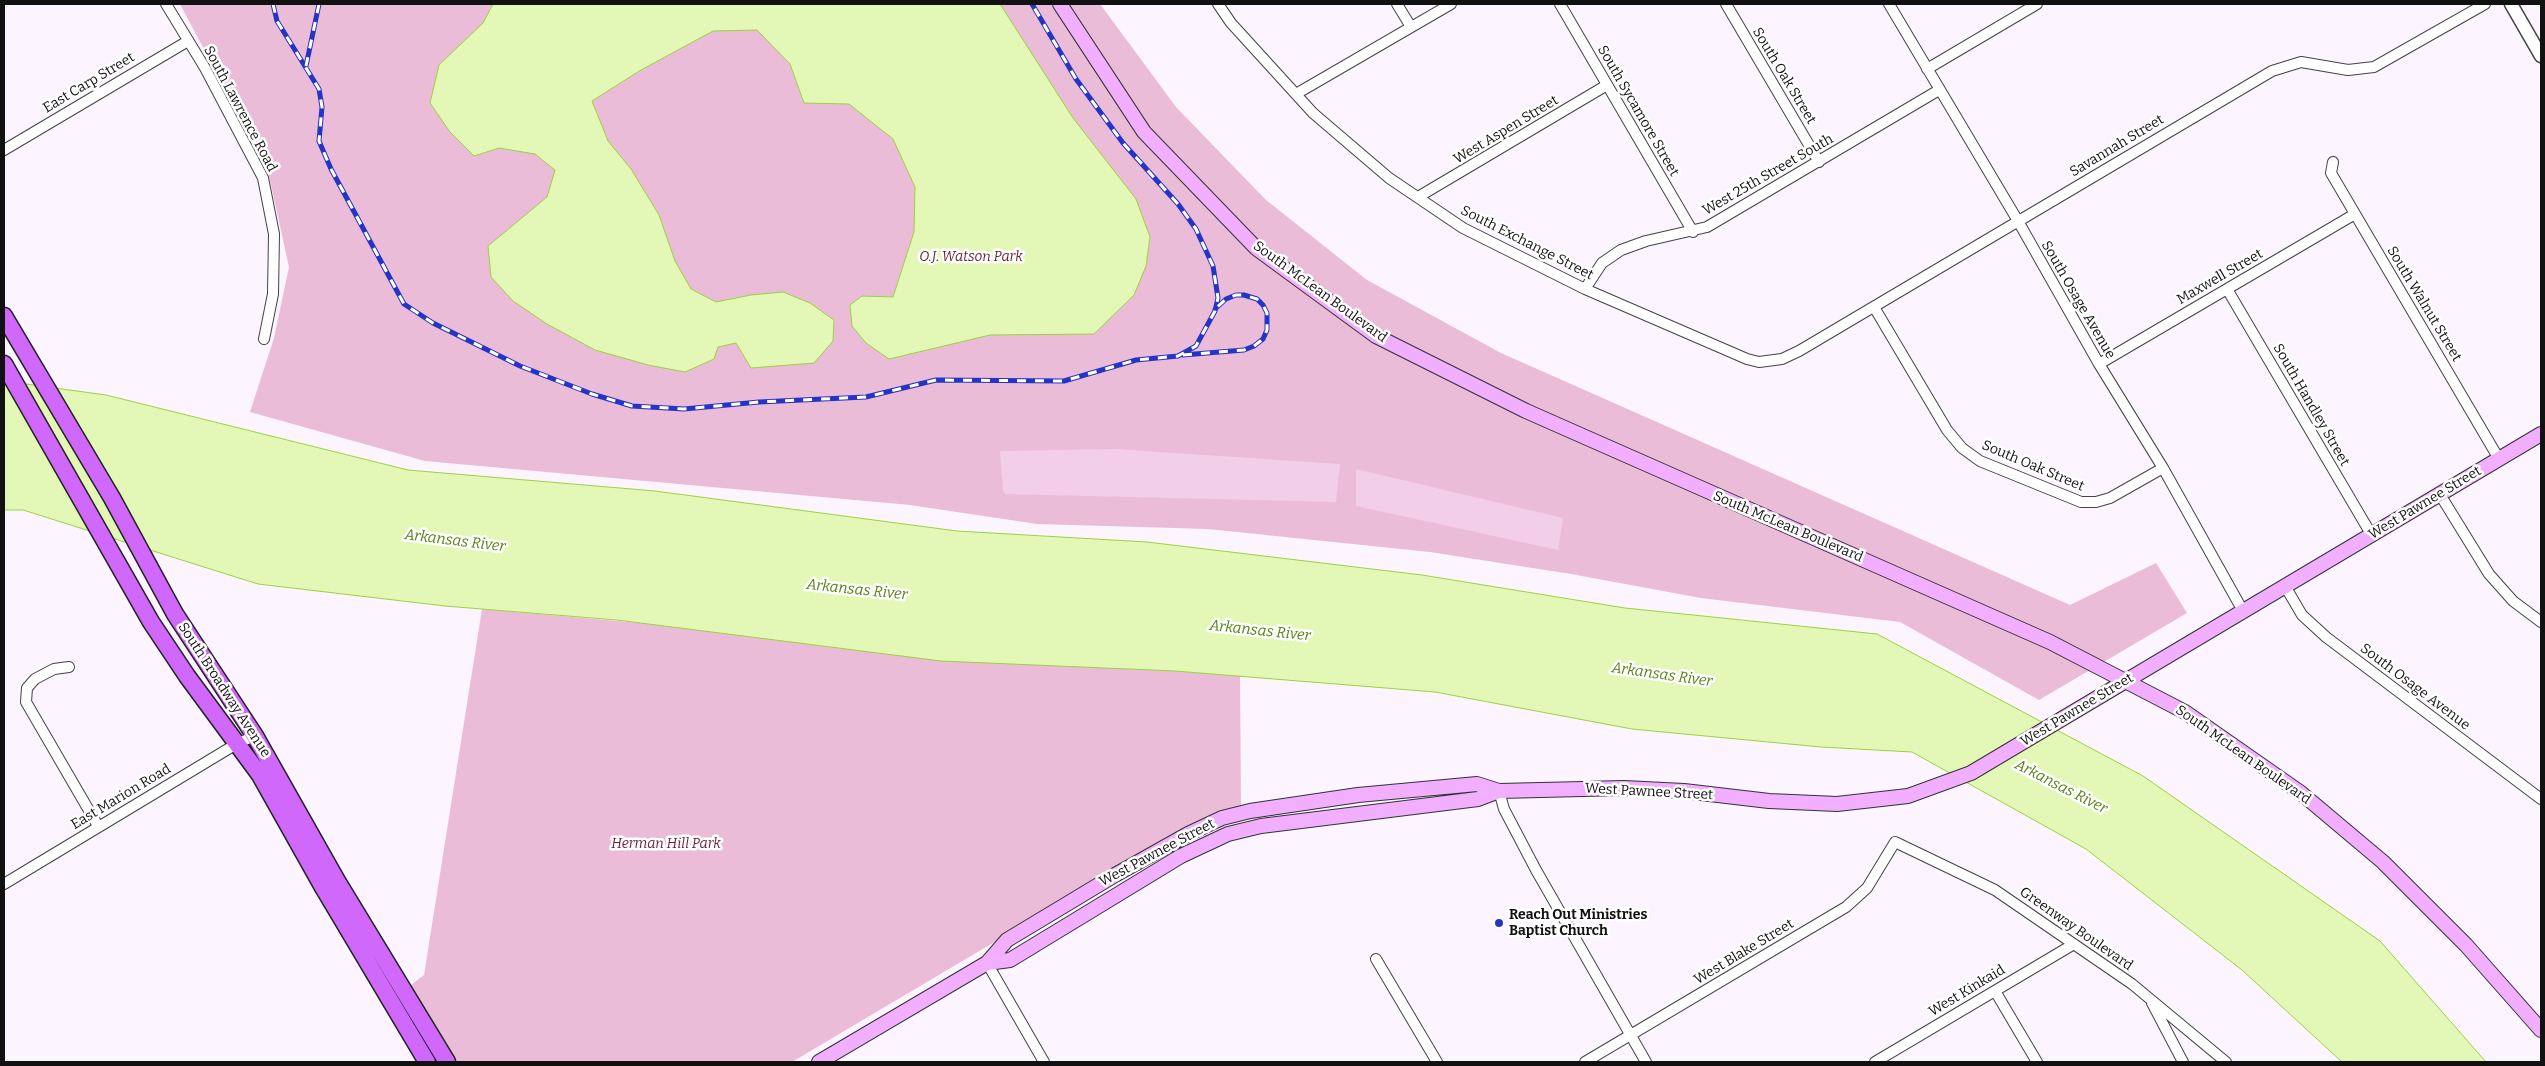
<!DOCTYPE html>
<style>
body{margin:0}
#map{position:relative;width:2545px;height:1066px;overflow:hidden;background:#fcf4ff;font-family:Bitter,serif}
canvas{display:block}
.frame{position:absolute;inset:0;border:5px solid #111;pointer-events:none}
</style>
<div id="map">
<canvas width="2545" height="1066"></canvas>
<div class="frame"></div>
</div>
<script>
const c = document.querySelector('canvas').getContext('2d');
c.lineJoin = 'round';
function fillPath(path, color) { c.fillStyle = color; c.fill(path, 'evenodd'); }
const toPath = rows => new Path2D(rows.map(r => 'M' + r).join(''));
function stroke(path, color, width, dash) { c.strokeStyle = color; c.lineWidth = width; c.lineCap = dash ? 'butt' : 'round'; c.setLineDash(dash || []); c.stroke(path); }
function drawText(font, color, halo, rows, align = 'center') {
  c.font = font + ' Bitter,serif'; c.lineWidth = 5; c.setLineDash([]); c.textBaseline = 'middle'; c.strokeStyle = halo; c.fillStyle = color; for (const [text, x, y, turn = 0] of rows) {
    c.save(); c.translate(x, y); c.rotate((+turn || 0) * Math.PI / 180); c.textAlign = isNaN(turn) ? turn : align; if (halo) c.strokeText(text, 0, 0); c.fillText(text, 0, 0); c.restore();
  }
}
const green = toPath([
 [180,4,1100,4,1176,107,1266,200,1367,280,1501,353,2070,605,2156,563,2187,613,2039,700,1900,622,1701,598,1571,574,1430,552,1208,529,1037,524,910,505,425,461,250,412,274,338,289,267,268,171],
 [482,609,1240,676,1241,806,1202,819,792,1062,457,1062,411,985,424,975]
]);
const pitch = toPath([
 [1115,449,1340,464,1336,502,1005,494,1003,491,1000,451],
 [1356,469,1563,518,1558,550,1356,506]
]);
const water = toPath([
 [493,4,1000,4,1073,118,1136,199,1150,237,1146,266,1134,295,1094,334,990,335,889,359,866,343,852,326,850,305,862,296,893,297,914,232,915,187,893,139,849,104,804,103,790,64,757,30,713,31,641,70,592,101,608,141,631,169,659,215,675,261,691,289,716,302,751,295,783,292,810,303,834,320,833,341,814,363,751,368,736,343,718,347,714,359,685,372,648,365,595,350,547,324,513,301,491,277,488,246,547,197,555,170,535,154,499,148,474,156,450,132,430,103,439,65,483,23,493,4],
 [4,381,106,395,408,470,655,491,957,531,1147,542,1422,575,1625,608,1877,634,2143,776,2380,941,2486,1062,2342,1062,2242,970,2086,849,1912,752,1821,747,1632,729,1435,692,1175,671,941,661,617,620,445,606,258,584,23,510,4,510,4,381]
]);
const minor = toPath([
 [166,4,205,68,263,178,274,234,273,294,264,339],
 [1218,4,1231,23,1313,113,1389,178,1463,228,1585,289,1747,359,1759,362,1782,359,1799,351,2272,71,2301,62,2348,70,2374,67,2485,4],
 [1397,4,1411,27],
 [1560,4,1693,232],
 [1726,4,1819,162],
 [1889,4,2018,221,2099,364,2163,468,2243,611],
 [1927,69,2037,4],
 [1296,94,1451,4],
 [4,150,188,41],
 [2333,162,2331,173,2499,459],
 [1418,197,1607,85],
 [1585,289,1602,263,1621,250,1646,241,1707,227,1939,90],
 [2227,289,2371,534],
 [1874,307,1947,430,1962,448,1980,461,2081,502,2096,502,2110,498,2163,468],
 [2099,364,2355,214],
 [2439,493,2489,574,2513,601,2541,622],
 [2285,586,2302,615,2326,637,2541,799],
 [69,667,54,669,35,679,27,688,26,702,98,826],
 [1499,791,1504,809,1536,870,1646,1062],
 [4,884,238,743,255,736],
 [1376,959,1437,1062],
 [987,963,1044,1062],
 [1995,991,2037,1062],
 [2152,1003,2183,1062],
 [1585,1062,1846,907,1867,888,1895,842,1995,890,2132,984,2226,1062],
 [1875,1062,2074,944]
]);
const tertiary = toPath([
 [2511,4,2541,56]
]);
const secondary = toPath([
 [1060,4,1144,132,1256,248,1376,336,1526,411,2050,642,2185,712,2301,793,2383,862,2466,945,2541,1030],
 [987,963,1010,960,1181,856,1228,834,1261,826,1478,799,1499,791,1624,788,1684,791,1769,801,1837,804,1908,796,1971,773,2541,434],
 [819,1062,987,963,1007,940,1115,875,1188,834,1222,818,1250,811,1358,795,1477,784,1499,791]
]);
const primary = toPath([
 [4,316,112,498,175,614,255,736,337,881,447,1062],
 [4,364,151,622,187,676,260,775,324,889,427,1062]
]);
const rail = toPath([
 [273,4,277,21,319,89,322,107,319,141,331,169,404,304,433,323,520,366,592,394,632,406,684,409,759,402,866,397,936,380,1064,381,1136,360,1178,356,1196,346,1215,311,1218,298,1213,266,1196,229,1178,204,1123,143,1076,79,1032,4],
 [306,66,319,4],
 [1183,355,1244,350,1254,346,1263,339,1267,330,1267,313,1263,305,1257,299,1244,295,1236,295,1226,299,1215,309]
]);
const markers = [
 [1499,923,5,"#2434c5"]
];
const streetNames = [
 ["South Oak Street",1784,76,59],
 ["East Carp Street",89,83,-31],
 ["South Lawrence Road",240,109,62],
 ["South Sycamore Street",1638,111,60],
 ["West Aspen Street",1506,130,-31],
 ["Savannah Street",2117,146,-31],
 ["West 25th Street South",1768,175,-30],
 ["South Exchange Street",1527,243,27],
 ["Maxwell Street",2220,277,-30],
 ["South McLean Boulevard",1320,292,36],
 ["South Osage Avenue",2078,300,60],
 ["South Walnut Street",2424,304,59],
 ["South Handley Street",2311,405,60],
 ["South Oak Street",2033,466,23],
 ["West Pawnee Street",2425,503,-31],
 ["South McLean Boulevard",1788,527,23],
 ["South Osage Avenue",2415,687,37],
 ["South Broadway Avenue",224,690,57],
 ["West Pawnee Street",2077,710,-31],
 ["South McLean Boulevard",2243,755,35],
 ["West Pawnee Street",1649,792,3],
 ["East Marion Road",121,797,-31],
 ["West Pawnee Street",1157,853,-28],
 ["Greenway Boulevard",2076,929,35],
 ["West Blake Street",1744,952,-31],
 ["West Kinkaid",1967,991,-31]
];
const parkNames = [
 ["O.J. Watson Park",971,257],
 ["Herman Hill Park",666,844]
];
const poiNames = [
 ["Reach Out Ministries",1509,915],
 ["Baptist Church",1509,931]
];
const waterNames = [
 ["Arkansas River",455,541,7],
 ["Arkansas River",857,590,6],
 ["Arkansas River",1260,631,6],
 ["Arkansas River",1662,675,8],
 ["Arkansas River",2061,787,27]
];
fillPath(green, '#ebbcd7');
fillPath(pitch, '#f2cee8');
fillPath(water, '#e3f8b7');
stroke(water, '#9dd13c', 1);
stroke(minor, '#444', 12);
stroke(tertiary, '#444', 15);
stroke(secondary, '#333', 16);
stroke(primary, '#222', 19);
stroke(minor, '#fff', 10);
stroke(tertiary, '#fff', 12);
stroke(secondary, '#f2afff', 14);
stroke(primary, '#cf68fb', 16);
stroke(rail, '#2434c5', 5);
stroke(rail, '#fff', 3, [9]);
for (const [x, y, r, color] of markers) { const dot = new Path2D(); dot.arc(x, y, r, 0, 2 * Math.PI); c.fillStyle = color; c.fill(dot); stroke(dot, '#fff', 2); }
drawText('14px', '#111', '#fff', streetNames);
drawText('italic 14px', '#6b1e32', '#fff', parkNames);
drawText('bold 14px', '#111', '#fff', poiNames, 'left');
drawText('italic 15px', '#588214', '#fff', waterNames);
</script>
